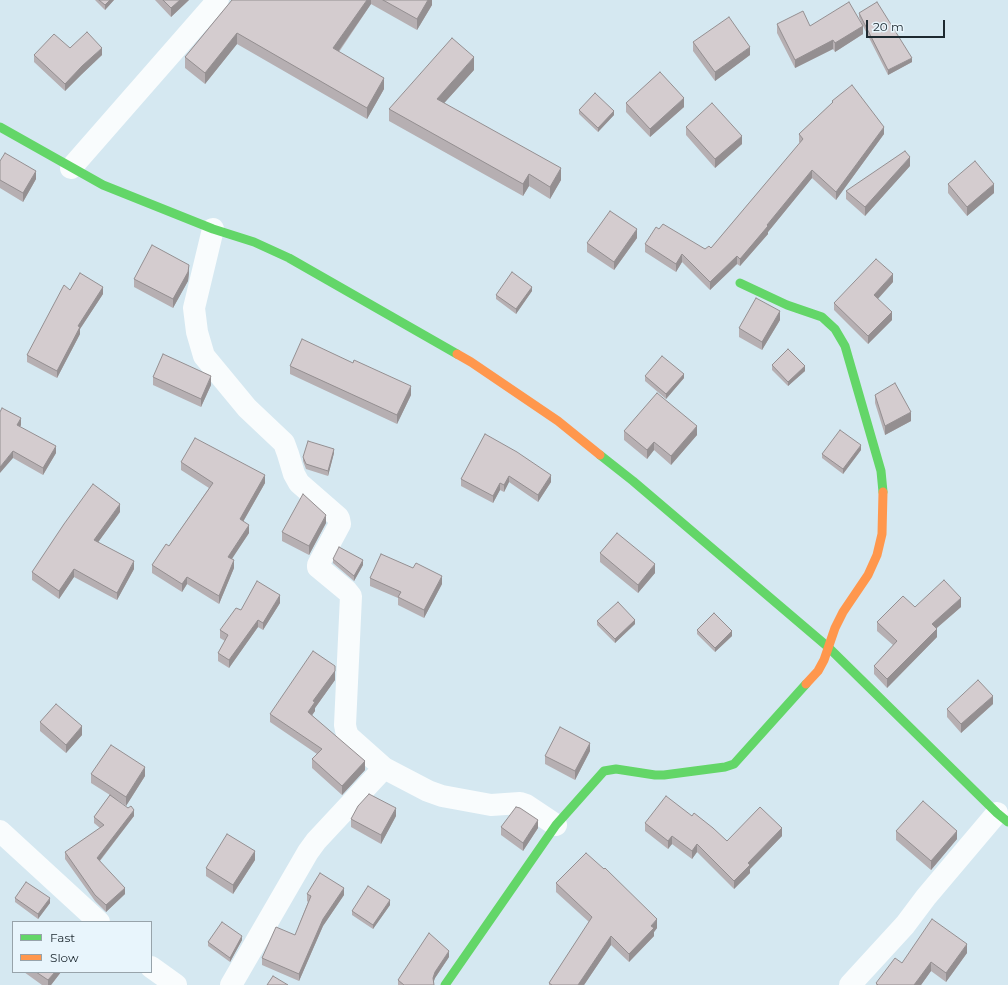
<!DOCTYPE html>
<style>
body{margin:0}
#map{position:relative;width:1008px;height:985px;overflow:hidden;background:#d5e8f1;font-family:Montserrat,sans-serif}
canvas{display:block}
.legend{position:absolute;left:12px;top:921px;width:140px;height:52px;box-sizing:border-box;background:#e8f5fc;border:1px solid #97a3aa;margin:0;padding:5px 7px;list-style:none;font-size:12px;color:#1d2930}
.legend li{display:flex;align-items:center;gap:8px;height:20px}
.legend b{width:20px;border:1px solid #97a3aa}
.scale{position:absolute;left:866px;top:20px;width:79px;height:18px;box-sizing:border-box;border:2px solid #1d2930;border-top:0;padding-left:5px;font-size:12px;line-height:14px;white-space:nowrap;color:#1d2930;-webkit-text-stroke:3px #e8f5fc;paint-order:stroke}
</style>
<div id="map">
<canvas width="1008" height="985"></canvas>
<ul class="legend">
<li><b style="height:5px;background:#63d668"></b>Fast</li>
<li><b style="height:5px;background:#ff974d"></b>Slow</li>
</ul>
<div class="scale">20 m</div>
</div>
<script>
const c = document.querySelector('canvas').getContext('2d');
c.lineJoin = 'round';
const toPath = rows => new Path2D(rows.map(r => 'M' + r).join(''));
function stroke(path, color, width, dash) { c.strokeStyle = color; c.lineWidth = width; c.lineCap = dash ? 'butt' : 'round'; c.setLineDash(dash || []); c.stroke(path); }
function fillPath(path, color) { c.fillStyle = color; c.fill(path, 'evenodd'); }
const street = toPath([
 [71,168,218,0],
 [213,229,194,308,197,332,204,356,247,408,284,443,288,454,294,474,299,483,338,517,339,519,340,524,318,565,318,567,347,591,351,596,345,725,346,730,348,736,384,768,316,841,308,852,231,985],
 [384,768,428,791,442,796,491,805,520,803,526,805,556,825],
 [0,831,99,922],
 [151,967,176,985],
 [850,985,905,925,926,897,997,813]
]);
const fast = toPath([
 [0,127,103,185,213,229,254,242,289,258,457,354],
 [740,283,787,305,822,317,835,329,845,346,881,471,883,492],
 [600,455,633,481,828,647,997,813,1008,822],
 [445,985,556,825,604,771,616,769,655,775,664,775,725,767,734,764,806,684]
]);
const slow = toPath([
 [457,354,471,362,558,421,600,455],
 [806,684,818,671,824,660,835,628,843,612,868,575,877,555,882,534,883,492]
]);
const wall = toPath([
 [95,0,114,0,105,10],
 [155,0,189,0,171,17],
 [232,0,432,0,432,5,417,30,371,4,339,52,384,89,367,119,237,44,205,84,185,68,185,57],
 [859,13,912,62,888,75,863,26,863,34,835,52,833,49,795,68,777,33,777,24,810,26,862,24,859,17],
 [693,42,750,55,715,81,693,51],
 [70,48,102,55,82,74,65,91,34,62,34,55],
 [474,70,444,103,561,180,550,199,529,186,523,196,389,121,389,109],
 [832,101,884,134,836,200,812,178,768,232,768,234,740,266,737,264,710,290,682,262,676,272,645,252,645,244,659,229,705,249,711,248,800,143,799,142,799,134,832,103],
 [626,103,684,107,650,137,626,112],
 [579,110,614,115,598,132,579,114],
 [686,127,742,144,715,168,686,135],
 [0,161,36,179,23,202,0,188],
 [910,166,865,216,846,199,846,191],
 [948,184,994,193,967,216,948,193],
 [637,238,614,270,587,252,587,243],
 [189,273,188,281,173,308,134,287,134,279],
 [893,282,878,299,892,320,868,344,834,310,834,303],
 [70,290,103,294,80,329,80,334,57,378,27,362,27,355],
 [532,291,516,314,496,299,496,295],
 [780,320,762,350,739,337,739,328],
 [772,365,805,371,788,386,772,370],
 [290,366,411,395,397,424,290,374],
 [645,376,684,378,666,399,645,381],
 [153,377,211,385,201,407,153,385],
 [875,395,911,421,885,435,875,403],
 [0,412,21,425,20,427,56,453,43,475,13,458],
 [624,431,697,435,671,465,654,450,647,459,624,440],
 [485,434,551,482,538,502,509,482,504,492,500,490,493,503,461,486,461,479],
 [861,450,843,474,822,458,822,454],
 [334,453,328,476,306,469,303,461,303,457],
 [181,462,265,483,243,522,249,533,231,559,234,568,219,604,187,584,182,592,152,573,152,565,169,546,209,488,181,470],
 [120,512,98,542,134,569,117,600,74,577,59,599,32,580,32,572],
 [326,523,309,555,282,541,282,532],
 [600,553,655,573,638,593,600,562],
 [333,559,363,565,354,581,333,563],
 [370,578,442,584,424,618,398,605,398,598,370,586],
 [280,603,263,630,258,627,229,668,218,661,218,653,225,641,220,638,220,630,241,610],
 [915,607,961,607,937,628,937,637,887,688,874,674,874,666,893,645,877,631,877,622],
 [597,621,635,624,615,643,597,625],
 [697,630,732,636,715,652,697,634],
 [335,675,335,680,315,708,315,711,312,715,365,770,342,795,312,768,312,759,317,754,270,722,270,714],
 [993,704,961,733,947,717,947,709],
 [40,722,82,735,66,753,40,731],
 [590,751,575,780,545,764,545,756],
 [91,774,145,776,126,806,116,799,134,816,100,861,125,894,106,912,95,901,65,859,65,852,100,828,94,823,94,817,110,795,91,783],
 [396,816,381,844,351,827,351,819],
 [692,816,727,841,782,836,750,869,750,873,734,889,697,852,692,859,672,844,668,849,645,831,645,823],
 [501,827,538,828,523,851,501,835],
 [896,831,957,839,931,870,896,840],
 [255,860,233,894,206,876,206,868],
 [556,883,657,928,654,932,654,936,629,962,611,945,584,985,549,985,549,983,589,922,556,892],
 [307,894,344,895,323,926,299,981,262,965,262,958,295,935,308,902,307,901],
 [15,898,50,903,38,919,15,902],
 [390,905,373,929,352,915,352,911],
 [242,940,230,962,208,946,208,942],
 [967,953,946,982,931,971,921,985,876,985,876,983,902,963],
 [449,957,435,978,433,982,434,985,398,985,398,980],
 [24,972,61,972,51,985,42,985]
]);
const shadedWall = toPath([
 [110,0,114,0,105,10,105,5],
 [180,0,189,0,171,17,171,8],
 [367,0,371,0,371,4,333,59,333,48],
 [428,0,432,0,432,5,417,30,417,19],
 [863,26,863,34,835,52,835,43],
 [237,33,237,44,205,84,205,73],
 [833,40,833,49,795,68,795,60],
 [750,47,750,55,715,81,715,72],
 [102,48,102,55,82,74,65,91,65,84,82,66],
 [474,57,474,70,437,111,437,99],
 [912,58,912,62,888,75,888,70],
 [384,78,384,89,367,119,367,108],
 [684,98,684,107,650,137,650,129],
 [614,111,614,115,598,132,598,128],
 [884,127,884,134,836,200,836,192],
 [742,136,742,144,715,168,715,159],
 [910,157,910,166,865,216,865,207],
 [561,168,561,180,550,199,550,187],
 [812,170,812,178,768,232,768,234,740,266,740,259,767,225],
 [36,171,36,179,23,202,23,193],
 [529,174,529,186,523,196,523,184],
 [994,184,994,193,967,216,967,207],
 [637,229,637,238,614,270,614,262],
 [682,254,682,262,676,272,676,264],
 [737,256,737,264,710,290,710,282],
 [189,265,189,273,188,281,173,308,173,299],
 [893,274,893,282,874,303,874,295],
 [103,287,103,294,80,329,80,334,57,378,57,371,78,326],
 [532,287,532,291,516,314,516,309],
 [780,311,780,320,762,350,762,342],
 [892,312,892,320,868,344,868,336],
 [805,366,805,371,788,386,788,382],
 [684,374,684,378,666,399,666,394],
 [211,376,211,385,201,407,201,399],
 [411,386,411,395,397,424,397,415],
 [911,412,911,421,885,435,885,426],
 [21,418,21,425,17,432,17,425],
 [697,426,697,435,671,465,671,456],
 [654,442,654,450,647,459,647,450],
 [861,445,861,450,843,474,843,469],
 [56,446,56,453,43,475,43,468],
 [334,449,334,453,328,476,328,471],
 [13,451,13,458,0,473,0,467],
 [265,475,265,483,240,527,240,519],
 [551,475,551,482,538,502,538,495],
 [509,476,509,482,504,492,504,485],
 [500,483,500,490,493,503,493,496],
 [120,504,120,512,94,548,94,540],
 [326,515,326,523,309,555,309,546],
 [249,525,249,533,228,565,228,557],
 [234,560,234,568,219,604,219,596],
 [363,560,363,565,354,581,354,576],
 [134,561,134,569,117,600,117,593],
 [655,564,655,573,638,593,638,585],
 [74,569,74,577,59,599,59,591],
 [442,576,442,584,424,618,424,610],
 [187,577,187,584,182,592,182,584],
 [280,595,280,603,263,630,263,623],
 [961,598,961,607,932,632,932,624],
 [258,620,258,627,229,668,229,660],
 [635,620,635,624,615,643,615,639],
 [937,629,937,637,887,688,887,679],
 [732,631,732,636,715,652,715,648],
 [335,666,335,680,315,708,315,711,308,721,308,712,313,701],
 [993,696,993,704,961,733,961,724],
 [82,726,82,735,66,753,66,745],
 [590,743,590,751,575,780,575,771],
 [365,761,365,770,342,795,342,786],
 [145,767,145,776,126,806,126,797],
 [396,808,396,816,381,844,381,835],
 [134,810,134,816,97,864,97,858],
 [538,820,538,828,523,851,523,843],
 [782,828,782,836,750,869,750,873,734,889,734,881,748,863],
 [957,831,957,839,931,870,931,861],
 [672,836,672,844,668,849,668,841],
 [697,844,697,852,692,859,692,851],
 [255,851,255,860,233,894,233,885],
 [125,888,125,894,106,912,106,905],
 [344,888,344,895,323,926,299,981,299,974,323,919],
 [50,898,50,903,38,919,38,914],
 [390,900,390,905,373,929,373,925],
 [657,919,657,928,654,932,654,936,629,962,629,954,651,926],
 [242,936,242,940,230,962,230,958],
 [611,936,611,945,584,985,578,985],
 [967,944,967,953,946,982,946,973],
 [449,951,449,957,435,978,433,984,433,978,435,972],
 [931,962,931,971,921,985,914,985],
 [55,972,61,972,51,985,48,985,48,980]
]);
const building = toPath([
 [99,0,110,0,105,5,99,0],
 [163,0,180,0,171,8,163,0],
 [232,0,367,0,333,48,384,78,367,108,237,33,205,73,185,57,232,0],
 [383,0,428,0,417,19,383,0],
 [849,2,863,26,835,43,833,40,795,60,777,24,803,11,810,26,849,2],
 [877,2,912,58,888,70,859,13,877,2],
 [729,17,750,47,715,72,693,42,729,17],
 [87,32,102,48,82,66,65,84,34,55,54,34,70,48,87,32],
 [452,38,474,57,437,99,561,168,550,187,529,174,523,184,389,109,452,38],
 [660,72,684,98,650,129,626,103,660,72],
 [852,85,884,127,836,192,812,170,767,225,768,226,740,259,737,256,710,282,682,254,676,264,645,244,656,227,659,229,663,224,705,249,709,246,711,248,803,139,799,134,833,102,832,101,852,85],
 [595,93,614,111,598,128,579,110,595,93],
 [712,103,742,136,715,159,686,127,712,103],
 [905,151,910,157,865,207,846,191,905,151],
 [5,153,36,171,23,193,0,180,0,161,5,153],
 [975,161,994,184,967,207,948,184,975,161],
 [610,211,637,229,614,262,587,243,610,211],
 [152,245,189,265,188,272,173,299,134,279,152,245],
 [876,259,893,274,874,295,892,312,868,336,834,303,876,259],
 [512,272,532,287,516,309,496,295,512,272],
 [80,273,103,287,78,326,80,327,57,371,27,355,64,285,70,290,80,273],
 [756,298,780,311,762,342,739,328,756,298],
 [302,339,353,363,354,360,411,386,397,415,290,366,302,339],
 [788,349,805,366,788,382,772,365,788,349],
 [163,354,211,376,201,399,153,377,163,354],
 [662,356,684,374,666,394,645,376,662,356],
 [895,383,911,412,885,426,875,395,895,383],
 [657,393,697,426,671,456,654,442,647,450,624,431,657,393],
 [2,408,21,418,17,425,56,446,43,468,13,451,0,467,0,412,2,408],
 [840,430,861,445,843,469,822,454,840,430],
 [485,434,517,452,551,475,538,495,509,476,504,485,500,483,493,496,461,479,485,434],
 [195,438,265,475,240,519,249,525,228,557,234,560,219,596,187,577,182,584,152,565,166,544,169,546,213,483,181,462,195,438],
 [308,441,334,449,328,471,306,464,303,457,308,441],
 [93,484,120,504,94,540,134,561,117,593,74,569,59,591,32,572,64,524,93,484],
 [303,494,326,515,309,546,282,532,303,494],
 [617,533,655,564,638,585,600,553,617,533],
 [339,547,363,560,354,576,333,559,339,547],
 [381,554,413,568,416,563,442,576,424,610,398,597,401,592,370,578,381,554],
 [944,580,961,598,932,624,937,629,887,679,874,666,897,641,877,622,903,596,915,607,944,580],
 [257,581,280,595,263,623,258,620,229,660,218,653,228,635,220,630,236,608,241,610,257,581],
 [618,602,635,620,615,639,597,621,618,602],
 [714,613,732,631,715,648,697,630,714,613],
 [313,651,335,666,335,671,313,701,315,702,308,712,365,761,342,786,312,759,322,749,270,714,313,651],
 [978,680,993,696,961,724,947,709,978,680],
 [56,704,82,726,66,745,40,722,56,704],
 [560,727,590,743,575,771,545,756,560,727],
 [111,745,145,767,126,797,91,774,111,745],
 [369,794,396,808,381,835,351,819,358,806,369,794],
 [110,795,128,808,131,806,134,810,97,858,125,888,106,905,95,895,65,852,104,825,94,817,110,795],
 [666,796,692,816,694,813,713,828,727,841,760,807,782,828,748,863,750,865,734,881,697,844,692,851,672,836,668,841,645,823,666,796],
 [923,801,957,831,931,861,896,831,923,801],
 [516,807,520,808,538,820,523,843,501,827,516,807],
 [227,834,255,851,233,885,206,868,227,834],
 [586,853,604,869,605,868,657,919,651,926,654,928,629,954,611,936,578,985,552,985,549,983,592,917,556,883,586,853],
 [320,873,344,888,323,919,299,974,262,958,276,927,295,935,311,896,307,894,320,873],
 [26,882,50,898,38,914,15,898,26,882],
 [368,886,390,900,373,925,352,911,368,886],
 [932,919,967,944,946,973,931,962,914,985,878,985,876,983,895,958,902,963,932,919],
 [222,922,242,936,230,958,208,942,222,922],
 [429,933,449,951,435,972,433,978,434,985,404,985,398,980,429,933],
 [36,972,55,972,48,980,36,972],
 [273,976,288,985,267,985,273,976]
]);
stroke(street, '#f9fcfd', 22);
stroke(fast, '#63d668', 9);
stroke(slow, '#ff974d', 9);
fillPath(wall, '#b6afb2');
fillPath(shadedWall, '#948f91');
fillPath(building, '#d4cccf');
stroke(building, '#948f91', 1);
</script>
